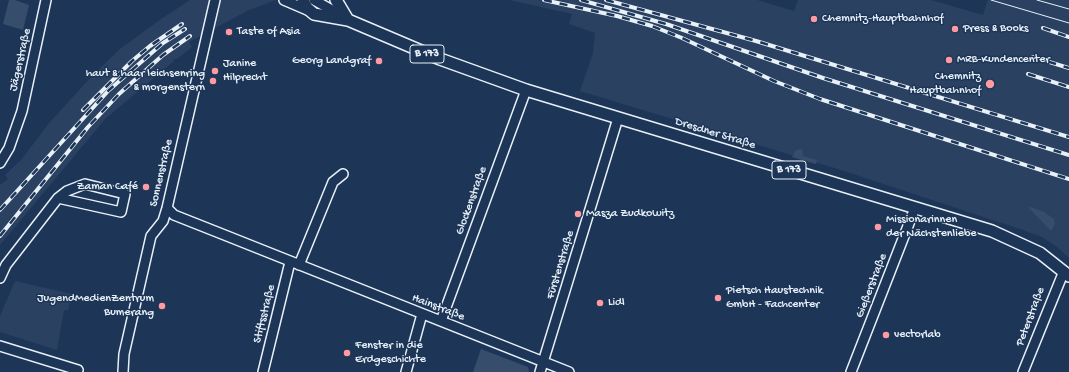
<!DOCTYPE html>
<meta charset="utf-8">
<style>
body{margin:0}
canvas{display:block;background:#1d3557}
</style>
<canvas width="1069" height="372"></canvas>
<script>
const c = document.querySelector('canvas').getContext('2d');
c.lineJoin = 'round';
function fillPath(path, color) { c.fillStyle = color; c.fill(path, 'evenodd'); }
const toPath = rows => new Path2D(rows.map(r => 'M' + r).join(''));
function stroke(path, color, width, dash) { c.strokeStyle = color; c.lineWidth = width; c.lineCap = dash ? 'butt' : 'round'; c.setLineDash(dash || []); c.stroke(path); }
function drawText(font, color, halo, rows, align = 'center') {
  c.font = font + ' "Gochi Hand",sans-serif'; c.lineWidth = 3; c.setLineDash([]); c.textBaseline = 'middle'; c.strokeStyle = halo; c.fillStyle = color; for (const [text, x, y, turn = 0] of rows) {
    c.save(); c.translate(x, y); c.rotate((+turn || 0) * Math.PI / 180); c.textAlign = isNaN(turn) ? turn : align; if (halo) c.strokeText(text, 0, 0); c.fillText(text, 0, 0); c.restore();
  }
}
const built = toPath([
 [190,0,276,0,247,11,189,42,192,47,177,59,174,59,173,62,105,119,0,245,0,185,8,179,5,175,21,160,50,122,92,76,120,49,161,19],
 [509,0,757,0,794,11,798,0,931,0,983,15,988,0,1069,0,1069,258,1057,247,1042,237,1020,229,841,170,580,91,593,53,595,33,569,24,572,14],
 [15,281,72,294,68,310,64,310,57,350,0,332,0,316]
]);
const green = toPath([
 [9,0,15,0,29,5,23,30,3,24],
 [802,149,803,156,817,160,816,164,792,157,796,150],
 [1031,207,1044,212,1054,219,1055,224,1051,231,1029,208],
 [481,349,528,367,529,372,473,372]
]);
const minor = toPath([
 [284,0,312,12],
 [314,0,346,18],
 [0,163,9,148,22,111,46,0],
 [167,208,174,215,217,232,569,372],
 [299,265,333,182,343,174],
 [0,278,6,265,58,198,67,191,85,184,125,194,121,212,58,198],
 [441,321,526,90],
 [0,346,78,370],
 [123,372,124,354,151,236,163,221,167,208,215,0],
 [263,372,290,262],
 [406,372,422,314],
 [540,372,618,118],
 [851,372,915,208],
 [1023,372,1064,271]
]);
const major = toPath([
 [303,0,307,8,314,14,348,20,440,59,526,90,992,231,1040,253,1069,276],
 [336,0,348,20]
]);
const tram = toPath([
 [991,0,1069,23],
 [1037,0,1069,9]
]);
const rail = toPath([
 [544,0,617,16,652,26,682,38,774,81,820,99,1069,179],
 [581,0,666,24,823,78,1069,155],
 [606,0,756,41,1069,137],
 [1043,28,1069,37],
 [1033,57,1069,68],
 [1028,74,1069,87],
 [83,110,132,61,150,46,182,24],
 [0,210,109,90,163,43,185,29],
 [0,236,88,127,119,94,163,55,190,36]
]);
const markers = [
 [814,19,4,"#ff9aa2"],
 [955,29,4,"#ff9aa2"],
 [229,32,4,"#ff9aa2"],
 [949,60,4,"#ff9aa2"],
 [379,61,4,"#ff9aa2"],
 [215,71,4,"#ff9aa2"],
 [213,81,4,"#ff9aa2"],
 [990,84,5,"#ff9aa2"],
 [146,187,4,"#ff9aa2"],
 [578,214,4,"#ff9aa2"],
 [878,227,4,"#ff9aa2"],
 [718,298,4,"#ff9aa2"],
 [600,303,4,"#ff9aa2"],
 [162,306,4,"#ff9aa2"],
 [886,335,4,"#ff9aa2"],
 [347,353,4,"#ff9aa2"]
];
const shields = [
 [427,54,34],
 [789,170,34]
];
const shieldNames = [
 ["B 173",427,54],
 ["B 173",789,170]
];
const poiNames = [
 ["Chemnitz-Hauptbahnhof",822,19],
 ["Press & Books",963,29],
 ["Taste of Asia",237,32],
 ["MRB-Kundencenter",957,60],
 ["Georg Landgraf",371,61,"right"],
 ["Janine",223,64],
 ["Hilprecht",223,78],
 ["haut & haar leichsenring",205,74,"right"],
 ["& morgenstern",205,88,"right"],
 ["Chemnitz",981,77,"right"],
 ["Hauptbahnhof",981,91,"right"],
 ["Zaman Café",138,187,"right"],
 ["Masza Zudkowitz",586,214],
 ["Missionarinnen",886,220],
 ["der Nächstenliebe",886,234],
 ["Pietsch Haustechnik",726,291],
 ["GmbH - Fachcenter",726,305],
 ["JugendMedienZentrum",154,299,"right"],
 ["Bumerang",154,313,"right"],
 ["Lidl",608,303],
 ["vectorlab",894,335],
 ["Fenster in die",355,346],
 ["Erdgeschichte",355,360]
];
const streetNames = [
 ["Jägerstraße",21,60,-77],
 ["Dresdner Straße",715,134,17],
 ["Sonnenstraße",162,173,-77],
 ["Glockenstraße",472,201,-70],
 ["Fürstenstraße",561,265,-73],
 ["Gießerstraße",872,286,-69],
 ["Hainstraße",438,308,21],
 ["Stiftsstraße",265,314,-76],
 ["Peterstraße",1031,317,-69]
];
fillPath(built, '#2a4162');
fillPath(green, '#374d6c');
stroke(minor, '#e8f1f8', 12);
stroke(major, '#e8f1f8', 14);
stroke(minor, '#1d3557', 9);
stroke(major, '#1d3557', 11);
stroke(tram, '#e8f1f8', 1);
stroke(rail, '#e8f1f8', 4);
stroke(rail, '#1d3557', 2.5, [8]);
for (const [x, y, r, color] of markers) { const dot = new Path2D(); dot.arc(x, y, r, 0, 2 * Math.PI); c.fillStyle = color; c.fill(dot); stroke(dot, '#1d3557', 1.5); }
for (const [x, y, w] of shields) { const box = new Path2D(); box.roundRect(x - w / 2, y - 9, w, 18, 3); c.fillStyle = '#1d3557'; c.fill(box); stroke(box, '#e8f1f8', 1); }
drawText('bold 11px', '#e8f1f8', null, shieldNames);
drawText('12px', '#e8f1f8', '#1d3557', poiNames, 'left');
drawText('12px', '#e8f1f8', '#1d3557', streetNames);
</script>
